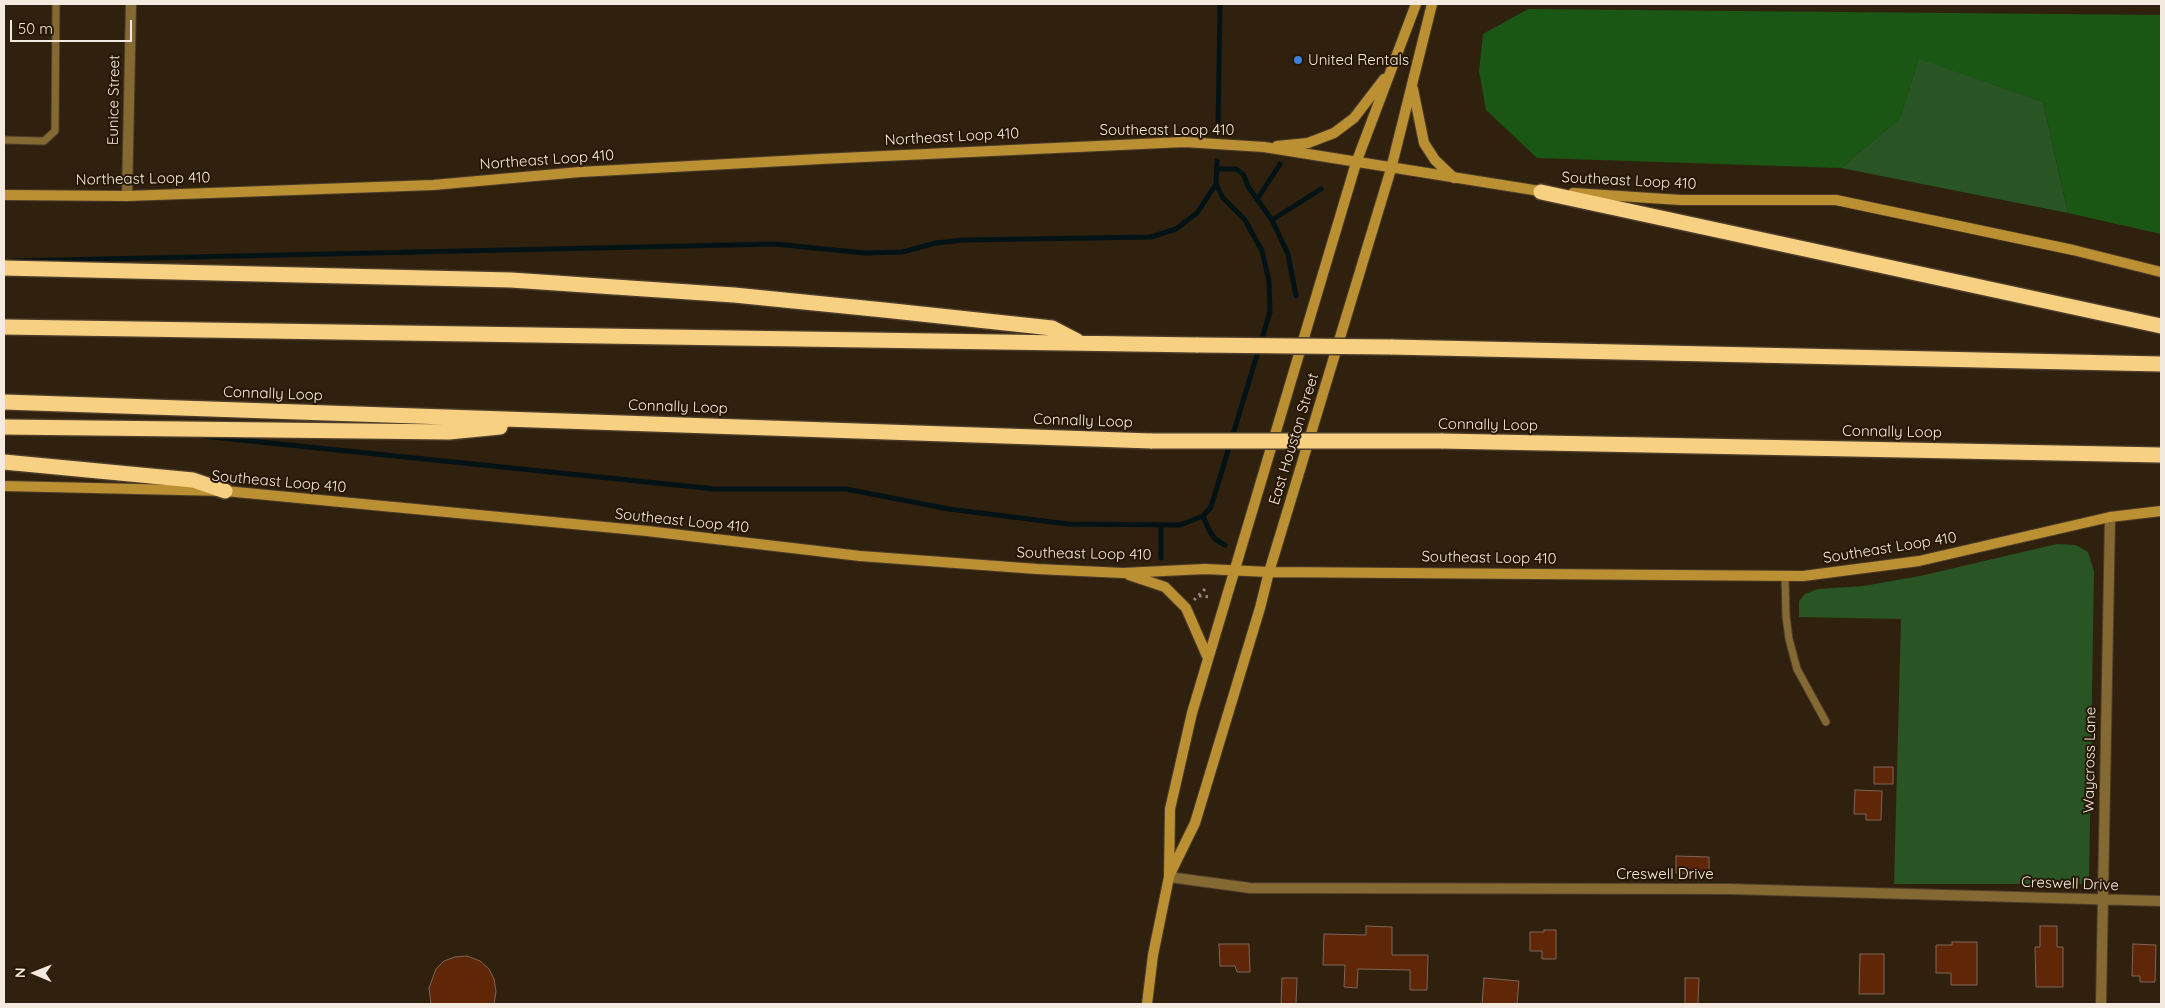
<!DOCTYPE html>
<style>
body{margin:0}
#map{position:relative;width:2165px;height:1008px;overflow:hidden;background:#30200e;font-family:Quicksand,sans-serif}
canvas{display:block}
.frame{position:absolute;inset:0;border:5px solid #f5eadf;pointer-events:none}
.north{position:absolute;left:10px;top:948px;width:50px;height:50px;-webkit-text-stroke:4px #261705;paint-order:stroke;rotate:271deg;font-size:14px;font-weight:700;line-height:20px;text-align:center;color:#f5eadf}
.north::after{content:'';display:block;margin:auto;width:18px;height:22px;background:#f5eadf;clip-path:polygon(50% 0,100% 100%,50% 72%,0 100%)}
.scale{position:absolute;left:10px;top:20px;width:122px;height:22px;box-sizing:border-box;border:2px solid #f5eadf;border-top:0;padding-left:6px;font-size:15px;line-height:18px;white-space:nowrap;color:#f5eadf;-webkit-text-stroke:4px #261705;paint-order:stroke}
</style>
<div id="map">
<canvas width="2165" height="1008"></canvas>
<div class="frame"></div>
<div class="north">N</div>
<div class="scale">50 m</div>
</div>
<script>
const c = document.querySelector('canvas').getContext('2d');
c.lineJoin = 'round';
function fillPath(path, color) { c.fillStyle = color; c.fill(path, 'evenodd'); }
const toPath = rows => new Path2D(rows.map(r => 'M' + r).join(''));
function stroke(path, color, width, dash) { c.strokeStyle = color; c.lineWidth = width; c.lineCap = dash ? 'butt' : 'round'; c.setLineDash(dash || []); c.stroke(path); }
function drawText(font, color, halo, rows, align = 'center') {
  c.font = font + ' Quicksand,sans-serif'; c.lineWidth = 4; c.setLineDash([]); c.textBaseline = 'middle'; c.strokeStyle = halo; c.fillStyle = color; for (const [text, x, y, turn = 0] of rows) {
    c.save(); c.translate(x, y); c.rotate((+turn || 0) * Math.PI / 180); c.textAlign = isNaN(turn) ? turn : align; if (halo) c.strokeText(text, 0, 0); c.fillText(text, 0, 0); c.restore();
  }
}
const green = toPath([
 [1919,58,2043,102,2068,213,1841,168,1900,118],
 [2057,544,2076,545,2088,552,2094,571,2089,880,2084,884,1894,884,1901,619,1799,617,1799,601,1805,594,1818,589,1863,586,1920,576]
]);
const forest = toPath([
 [1528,9,2161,15,2161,234,2068,213,2043,102,1919,59,1900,118,1841,168,1537,158,1486,110,1479,71,1483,34]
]);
const stream = toPath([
 [1218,131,1220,4],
 [1217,169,1236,169,1243,174,1249,188,1272,220,1288,254,1296,296],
 [1258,198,1280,164],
 [1272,220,1321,189],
 [12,261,775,244,865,253,902,252,936,243,963,240,1151,237,1176,229,1197,213,1216,184],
 [202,436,715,489,846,489,949,509,1068,524,1180,525,1203,516,1211,507,1270,312,1269,281,1262,251,1245,220,1223,198,1216,184,1217,161],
 [1203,516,1209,530,1215,539,1225,545],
 [1161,558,1161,525]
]);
const building = toPath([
 [1874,767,1893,767,1893,784,1874,784,1874,767],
 [1855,790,1882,791,1881,820,1866,820,1866,814,1854,814,1855,790],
 [1676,856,1709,857,1709,874,1676,873,1676,856],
 [1366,926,1392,927,1392,955,1428,955,1427,990,1410,990,1410,970,1358,969,1357,988,1344,987,1345,965,1323,965,1324,934,1366,935,1366,926],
 [2040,926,2057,926,2057,947,2063,947,2063,987,2036,987,2035,947,2040,947,2040,926],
 [1544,930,1556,930,1556,959,1542,959,1542,951,1530,951,1530,932,1544,932,1544,930],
 [1952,942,1977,942,1977,985,1951,985,1951,973,1936,973,1936,945,1952,945,1952,942],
 [1219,944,1249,944,1250,972,1237,972,1235,966,1220,966,1219,944],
 [2133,944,2156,945,2155,982,2140,982,2140,976,2132,976,2133,944],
 [1860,954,1884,954,1884,994,1859,994,1860,954],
 [467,956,480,961,489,969,494,979,496,991,494,1004,431,1004,429,988,436,969,444,961,455,957,467,956],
 [1282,978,1297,978,1296,1004,1281,1004,1282,978],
 [1484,978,1519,981,1517,1004,1482,1004,1484,978],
 [1685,978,1699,978,1698,1004,1685,1004,1685,978]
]);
const path = toPath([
 [1199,596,1211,597],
 [1194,600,1205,589]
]);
const service = toPath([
 [4,140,44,141,55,131,56,4],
 [1785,576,1786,616,1789,639,1797,669,1826,722]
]);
const minor = toPath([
 [127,196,131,4],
 [1169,877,1250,888,1729,889,2161,901],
 [2101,1004,2110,517]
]);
const secondary = toPath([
 [1413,89,1424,143,1435,160,1454,178],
 [1277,146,1308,143,1334,133,1354,118,1384,79],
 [1573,193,1681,200,1836,200,2073,250,2161,272],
 [4,195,127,196,433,185,580,172,820,159,1184,142,1264,147,1546,192],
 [4,486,225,491,647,531,860,556,1037,569,1123,573,1205,569,1269,572,1803,576,1919,561,2110,517,2161,511],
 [1129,575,1165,587,1186,608,1207,656],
 [1170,874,1195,823,1260,608,1269,572,1391,169,1432,4],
 [1147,1004,1153,955,1169,877,1170,809,1192,713,1356,163,1416,4]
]);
const motorway = toPath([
 [1541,192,2161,326],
 [4,268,511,280,734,295,884,310,1052,328,1077,341],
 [4,327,1198,345],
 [1391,347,2161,364],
 [4,402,1152,441],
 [4,427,449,432,500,427],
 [1441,441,2161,455],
 [4,462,193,480,225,491]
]);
const motorwayBridge = toPath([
 [1198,345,1391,347],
 [1152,441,1441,441]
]);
const markers = [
 [1298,60,5,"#3f7fe0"]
];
const poiNames = [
 ["United Rentals",1308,60]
];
const streetNames = [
 ["Eunice Street",114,100,-89],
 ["Southeast Loop 410",1167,130],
 ["Northeast Loop 410",952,137,-3],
 ["Northeast Loop 410",547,160,-4],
 ["Northeast Loop 410",143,179,-1],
 ["Southeast Loop 410",1629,181,3],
 ["Connally Loop",273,394,2],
 ["Connally Loop",678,407,2],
 ["Connally Loop",1083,421,2],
 ["Connally Loop",1488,425,1],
 ["Connally Loop",1892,432,1],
 ["East Houston Street",1294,439,-73],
 ["Southeast Loop 410",279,482,5],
 ["Southeast Loop 410",682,521,6],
 ["Southeast Loop 410",1890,548,-9],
 ["Southeast Loop 410",1084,554,1],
 ["Southeast Loop 410",1489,558,1],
 ["Waycross Lane",2090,760,-89],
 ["Creswell Drive",1665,874],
 ["Creswell Drive",2070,884,2]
];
fillPath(green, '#295424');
fillPath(forest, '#1b5714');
stroke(stream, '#031315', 5);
fillPath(building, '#5f2607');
stroke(building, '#7f6459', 1);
stroke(service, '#4c3c2b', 9);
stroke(minor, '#4c3c2b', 12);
stroke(secondary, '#4c3c2b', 12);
stroke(motorway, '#4c3c2b', 18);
stroke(path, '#96897b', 3, [2.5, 4]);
stroke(service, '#846933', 7);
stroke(minor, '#846933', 10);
stroke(secondary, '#bb9032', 10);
stroke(motorway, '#f8d082', 15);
stroke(motorwayBridge, '#4c3c2b', 18, []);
stroke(motorwayBridge, '#f8d082', 15);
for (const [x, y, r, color] of markers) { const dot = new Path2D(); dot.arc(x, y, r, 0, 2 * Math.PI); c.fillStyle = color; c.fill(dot); stroke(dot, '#261705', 2); }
drawText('15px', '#f5eadf', '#261705', poiNames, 'left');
drawText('15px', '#f5eadf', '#261705', streetNames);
</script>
